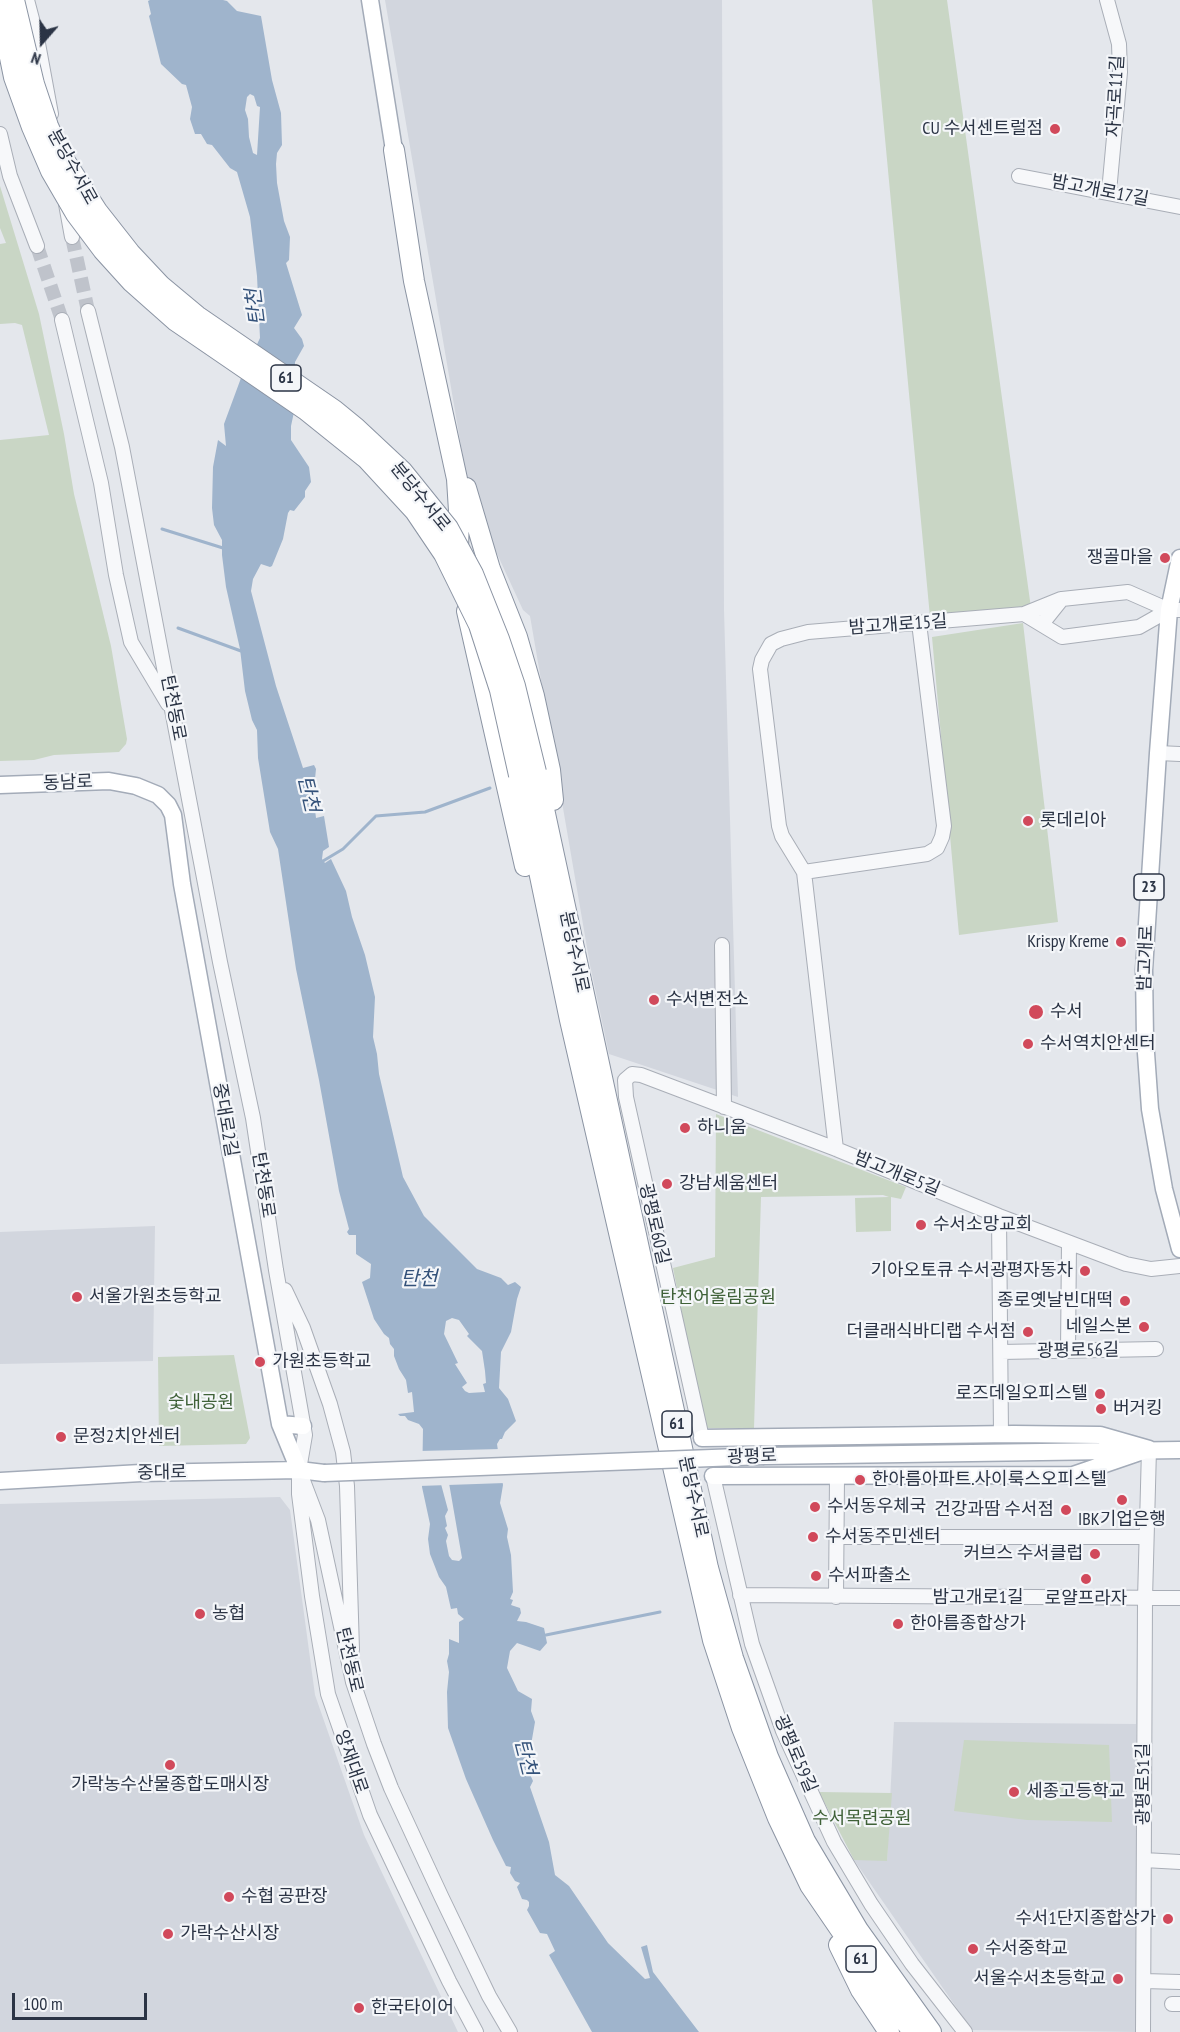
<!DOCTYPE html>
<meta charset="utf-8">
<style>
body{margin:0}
#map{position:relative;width:1180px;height:2032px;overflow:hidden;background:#e4e7ec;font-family:"PT Sans Narrow",sans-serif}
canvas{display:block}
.north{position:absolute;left:12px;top:12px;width:60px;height:60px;-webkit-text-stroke:4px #f4f6f9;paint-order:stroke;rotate:200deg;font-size:16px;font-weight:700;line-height:24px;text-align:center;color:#2b3445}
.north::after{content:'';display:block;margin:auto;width:21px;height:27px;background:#2b3445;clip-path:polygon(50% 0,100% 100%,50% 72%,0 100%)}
.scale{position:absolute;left:12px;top:1993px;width:135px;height:27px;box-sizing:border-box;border:3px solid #2b3445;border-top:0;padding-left:8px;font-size:18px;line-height:21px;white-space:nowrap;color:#2b3445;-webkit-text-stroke:4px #f4f6f9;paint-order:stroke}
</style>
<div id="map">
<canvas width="1180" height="2032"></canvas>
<div class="north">N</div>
<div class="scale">100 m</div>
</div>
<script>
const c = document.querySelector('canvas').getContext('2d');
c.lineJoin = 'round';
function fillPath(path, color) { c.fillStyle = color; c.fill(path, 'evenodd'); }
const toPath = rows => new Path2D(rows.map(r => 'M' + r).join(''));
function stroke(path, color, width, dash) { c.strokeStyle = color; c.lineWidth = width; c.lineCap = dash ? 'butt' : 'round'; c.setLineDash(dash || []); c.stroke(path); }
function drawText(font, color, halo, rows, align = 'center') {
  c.font = font + ' "PT Sans Narrow","Noto Sans KR",sans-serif'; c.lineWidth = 4.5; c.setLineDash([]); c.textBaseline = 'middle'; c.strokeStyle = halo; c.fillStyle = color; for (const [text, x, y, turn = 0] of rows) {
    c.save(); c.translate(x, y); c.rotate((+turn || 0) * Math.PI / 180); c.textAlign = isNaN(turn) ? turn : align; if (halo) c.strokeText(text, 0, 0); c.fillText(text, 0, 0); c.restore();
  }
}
const built = toPath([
 [385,0,722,0,724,610,738,1097,609,1054,590,965,530,616,523,610,469,493],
 [155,1226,153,1361,0,1364,0,1232],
 [280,1497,290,1510,315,1695,364,1835,458,2032,0,2032,0,1504],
 [894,1722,1136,1724,1138,2032,972,2030,854,1860,887,1860]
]);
const green = toPath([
 [872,0,947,0,1031,608,930,617],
 [0,186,39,314,64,434,74,494,111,646,127,739,126,744,119,752,54,755,34,760,0,761,0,440,49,435,22,325,15,323,0,324,0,244,6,243,0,228],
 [1023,623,1058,922,959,935,932,637],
 [716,1114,906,1187,901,1199,891,1197,891,1231,856,1232,855,1198,889,1197,883,1195,761,1197,754,1428,704,1428,673,1268,715,1257],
 [234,1355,250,1438,246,1444,159,1446,158,1357],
 [964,1740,1109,1745,1112,1822,1027,1820,954,1811],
 [819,1792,892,1793,887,1861,854,1860]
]);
const water = toPath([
 [150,0,223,0,227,1,237,11,261,16,272,80,281,113,282,145,277,153,276,164,277,183,284,221,290,237,289,260,286,263,302,315,294,328,302,339,304,346,295,362,294,412,291,426,291,440,309,467,311,482,305,491,305,497,294,511,290,510,288,513,283,539,272,566,270,567,261,564,253,579,251,591,276,686,303,768,314,765,316,769,315,779,312,784,316,818,324,816,329,847,323,851,322,859,325,863,331,859,346,891,352,917,365,955,375,997,373,1037,377,1054,379,1074,403,1177,424,1216,477,1269,501,1278,508,1285,515,1282,521,1287,517,1299,511,1332,501,1352,499,1388,508,1399,516,1421,505,1432,502,1439,500,1439,497,1444,503,1485,500,1503,508,1529,507,1537,511,1555,513,1592,510,1599,513,1600,511,1605,520,1608,521,1613,517,1621,526,1622,544,1628,547,1643,540,1651,517,1643,510,1651,507,1668,518,1691,532,1699,531,1711,535,1722,531,1745,534,1760,529,1772,533,1781,530,1787,549,1842,555,1875,569,1886,608,1943,645,1979,650,1978,641,1947,647,1945,653,1972,699,2032,592,2032,549,1955,555,1951,547,1934,540,1933,527,1910,529,1906,529,1902,527,1900,522,1899,517,1887,520,1883,515,1881,510,1873,511,1867,506,1866,493,1840,466,1779,448,1728,447,1692,449,1672,447,1661,449,1654,449,1639,459,1643,459,1622,464,1619,458,1614,457,1608,451,1609,446,1587,439,1577,430,1554,428,1539,430,1524,422,1487,423,1429,419,1424,408,1420,405,1416,400,1416,398,1414,414,1412,412,1392,408,1393,406,1380,399,1369,394,1356,394,1349,390,1344,389,1338,384,1334,374,1319,362,1282,370,1278,371,1264,356,1254,356,1235,349,1235,347,1232,349,1229,339,1191,319,1080,296,969,278,849,270,832,258,758,257,730,252,720,245,691,240,649,226,587,222,555,222,540,214,525,212,508,213,467,218,440,226,446,224,424,241,378,260,338,257,276,250,217,237,172,230,168,212,145,207,144,201,134,195,134,190,119,192,107,186,85,182,84,161,64,149,16,151,14,148,1],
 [250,94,254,96,257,106,260,107,257,155,253,153,249,137,248,119,245,110,247,97],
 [452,1318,459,1320,469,1334,467,1336,482,1351,485,1371,486,1383,483,1384,485,1392,469,1393,465,1391,462,1387,467,1383,455,1364,458,1363,444,1334,446,1321],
 [449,1483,462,1558,459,1561,452,1560,449,1556,446,1541,448,1535,445,1528,447,1526,445,1516,448,1510,441,1484]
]);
const pier = toPath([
 [501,1449,505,1483,419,1486,419,1451]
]);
const stream = toPath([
 [162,529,223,548],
 [178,628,241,651],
 [323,861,343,849,376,816,425,812,490,788],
 [546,1635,660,1612]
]);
const minorTunnel = toPath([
 [72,237,88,311],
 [37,246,62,320]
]);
const minor = toPath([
 [27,0,37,38,51,114],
 [1107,0,1119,44,1120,72,1109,192],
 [0,134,10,176,37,246],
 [1019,176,1180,207],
 [66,204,72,237],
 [88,311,122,447,220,962,253,1118,276,1270,305,1435,299,1470,299,1494,312,1596,328,1694,370,1815,449,1981,476,2032],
 [62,320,101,483,116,575,131,642,168,704],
 [1024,614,1061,599],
 [919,623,944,826,942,837,937,848,927,854,804,872,782,836,779,826,760,669,762,660,771,644,781,639,808,632,1024,614,1062,637,1139,627,1169,610],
 [1042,624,1062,599,1128,592,1169,610,1180,610],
 [1158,753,1180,754],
 [804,872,836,1149],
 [722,945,724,1107],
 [999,1216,1001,1434],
 [285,1290,303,1328,330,1404,343,1452,347,1486,352,1650],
 [1068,1351,1069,1243],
 [1001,1352,1156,1349],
 [702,1438,626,1097,625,1080,632,1074,641,1075,836,1149,999,1216,1126,1264,1151,1269,1180,1266],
 [713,1476,752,1644,783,1731,834,1842,871,1904,912,1964,965,2032],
 [302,1478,318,1520,353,1682,374,1744,391,1788,441,1896,489,1996,510,2032],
 [836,1537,1146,1537],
 [740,1595,1180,1598],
 [836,1597,837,1477],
 [1144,1860,1180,1862],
 [1144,1981,1180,1982],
 [1172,2004,1180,2004],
 [1143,2032,1145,1599,1149,1449]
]);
const major = toPath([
 [370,0,394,150],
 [1180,558,1169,610,1158,753,1144,970,1145,1039,1150,1109,1164,1189,1180,1249],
 [0,785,109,781,136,786,158,795,168,805,173,815,182,884,280,1424,299,1470],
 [280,1424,303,1426],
 [702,1438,1014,1434,1100,1435,1149,1449],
 [764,1456,1180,1450],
 [713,1476,1073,1475,1149,1449],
 [0,1481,141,1473,299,1470,324,1473]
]);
const highway = toPath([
 [394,150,414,281,457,479,459,511,458,552],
 [466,488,490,569,517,637,534,696,550,770,553,800],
 [467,611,525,866],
 [536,772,708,1568,733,1658,768,1757,805,1841,858,1930,931,2032],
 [519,775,570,1020,713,1640,742,1728,778,1818,810,1885,875,1980,913,2032],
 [839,1945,861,1990,889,2032]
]);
const majorBridge = toPath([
 [324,1473,764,1456]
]);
const highwayBridge = toPath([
 [14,0,34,84,48,126,61,155,97,211,130,253,161,286,197,316,334,410,356,428,402,471,448,528,473,574,499,639,515,686,536,772],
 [0,9,14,77,32,127,51,171,76,214,103,250,132,282,176,321,306,410,367,459,415,511,444,554,479,625,500,690,519,775]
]);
const markers = [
 [1055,129,6,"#d1495b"],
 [1165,558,6,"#d1495b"],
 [1028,821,6,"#d1495b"],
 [1121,942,6,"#d1495b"],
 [654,1000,6,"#d1495b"],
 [1036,1012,8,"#d1495b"],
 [1028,1044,6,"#d1495b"],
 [685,1128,6,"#d1495b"],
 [667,1184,6,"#d1495b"],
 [921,1225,6,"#d1495b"],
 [1085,1271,6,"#d1495b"],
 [77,1297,6,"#d1495b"],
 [1125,1301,6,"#d1495b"],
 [1144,1327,6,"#d1495b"],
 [1028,1332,6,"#d1495b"],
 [260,1362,6,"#d1495b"],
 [1100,1394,6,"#d1495b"],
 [1101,1409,6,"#d1495b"],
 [61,1437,6,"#d1495b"],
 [860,1480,6,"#d1495b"],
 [1122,1500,6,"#d1495b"],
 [815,1507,6,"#d1495b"],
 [1066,1510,6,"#d1495b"],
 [813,1537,6,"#d1495b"],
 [1095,1554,6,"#d1495b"],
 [816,1576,6,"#d1495b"],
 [1086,1579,6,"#d1495b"],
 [200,1614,6,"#d1495b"],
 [898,1624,6,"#d1495b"],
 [170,1765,6,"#d1495b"],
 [1014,1792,6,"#d1495b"],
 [229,1897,6,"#d1495b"],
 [1168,1919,6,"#d1495b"],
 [168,1934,6,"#d1495b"],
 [973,1949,6,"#d1495b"],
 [1118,1979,6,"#d1495b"],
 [359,2008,6,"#d1495b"]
];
const shields = [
 [286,378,30],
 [1149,887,30],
 [677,1424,30],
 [861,1959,30]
];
const shieldNames = [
 ["61",286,378],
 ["23",1149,887],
 ["61",677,1424],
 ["61",861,1959]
];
const streetNames = [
 ["자곡로11길",1116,96,-87],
 ["분당수서로",72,167,61],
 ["밤고개로17길",1100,191,11],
 ["분당수서로",420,497,51],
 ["밤고개로15길",898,625,-4],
 ["탄천동로",173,708,79],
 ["동남로",68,783,-2],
 ["분당수서로",574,952,78],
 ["밤고개로",1146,958,-88],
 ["중대로2길",225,1120,80],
 ["밤고개로5길",897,1174,22],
 ["탄천동로",263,1185,81],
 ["광평로60길",654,1224,77],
 ["광평로56길",1078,1351,-1],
 ["광평로",752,1457,-2],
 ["중대로",162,1473,-1],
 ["분당수서로",693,1497,78],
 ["밤고개로1길",978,1598],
 ["탄천동로",349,1660,77],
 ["광평로59길",795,1754,67],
 ["양재대로",351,1762,71],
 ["광평로51길",1144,1784,-90]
];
const poiNames = [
 ["CU 수서센트럴점",1043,129,"right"],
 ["쟁골마을",1153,558,"right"],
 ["롯데리아",1040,821],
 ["Krispy Kreme",1109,942,"right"],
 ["수서변전소",666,1000],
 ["수서",1050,1012],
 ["수서역치안센터",1040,1044],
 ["하니움",697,1128],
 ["강남세움센터",679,1184],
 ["수서소망교회",933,1225],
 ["기아오토큐 수서광평자동차",1073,1271,"right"],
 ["서울가원초등학교",89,1297],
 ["종로옛날빈대떡",1113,1301,"right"],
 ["네일스본",1132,1327,"right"],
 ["더클래식바디랩 수서점",1016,1332,"right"],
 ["가원초등학교",272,1362],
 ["로즈데일오피스텔",1088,1394,"right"],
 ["버거킹",1113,1409],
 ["문정2치안센터",73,1437],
 ["한아름아파트.사이룩스오피스텔",872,1480],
 ["수서동우체국",827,1507],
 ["건강과땀 수서점",1054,1510,"right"],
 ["IBK기업은행",1122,1520,"center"],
 ["수서동주민센터",825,1537],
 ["커브스 수서클럽",1083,1554,"right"],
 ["수서파출소",828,1576],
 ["로얄프라자",1086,1599,"center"],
 ["농협",212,1614],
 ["한아름종합상가",910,1624],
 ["가락농수산물종합도매시장",170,1785,"center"],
 ["세종고등학교",1026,1792],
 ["수협 공판장",241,1897],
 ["수서1단지종합상가",1156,1919,"right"],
 ["가락수산시장",180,1934],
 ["수서중학교",985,1949],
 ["서울수서초등학교",1106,1979,"right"],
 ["한국타이어",371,2008]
];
const parkNames = [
 ["탄천어울림공원",718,1298],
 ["숯내공원",201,1403],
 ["수서목련공원",862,1819]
];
const waterNames = [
 ["탄천",256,307,-97],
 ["탄천",308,794,77],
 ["탄천",419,1279],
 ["탄천",525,1757,76]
];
fillPath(built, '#d2d6de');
fillPath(green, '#c9d6c5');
fillPath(water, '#9fb4cc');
fillPath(pier, '#e4e7ec');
stroke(stream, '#9fb4cc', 3);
stroke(minorTunnel, '#bfc3cb', 14, [14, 7]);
stroke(minor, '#a9aeb7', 16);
stroke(major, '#a3abb8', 19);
stroke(highway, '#8b94a3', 22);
stroke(minor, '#f7f8fa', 14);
stroke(major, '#fff', 16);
stroke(highway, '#fff', 20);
stroke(majorBridge, '#a3abb8', 19, []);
stroke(highwayBridge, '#8b94a3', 22, []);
stroke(majorBridge, '#fff', 16);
stroke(highwayBridge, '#fff', 20);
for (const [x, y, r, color] of markers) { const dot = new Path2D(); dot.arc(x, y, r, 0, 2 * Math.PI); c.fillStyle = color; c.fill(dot); stroke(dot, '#f4f6f9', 2); }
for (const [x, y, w] of shields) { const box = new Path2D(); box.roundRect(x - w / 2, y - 13, w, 26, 4.5); c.fillStyle = '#f4f6f9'; c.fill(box); stroke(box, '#2b3445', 1.5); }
drawText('bold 16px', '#2b3445', null, shieldNames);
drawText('18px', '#2b3445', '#f4f6f9', streetNames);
drawText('18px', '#2b3445', '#f4f6f9', poiNames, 'left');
drawText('18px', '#3f6138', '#f4f6f9', parkNames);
drawText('italic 20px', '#34527a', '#f4f6f9', waterNames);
</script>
